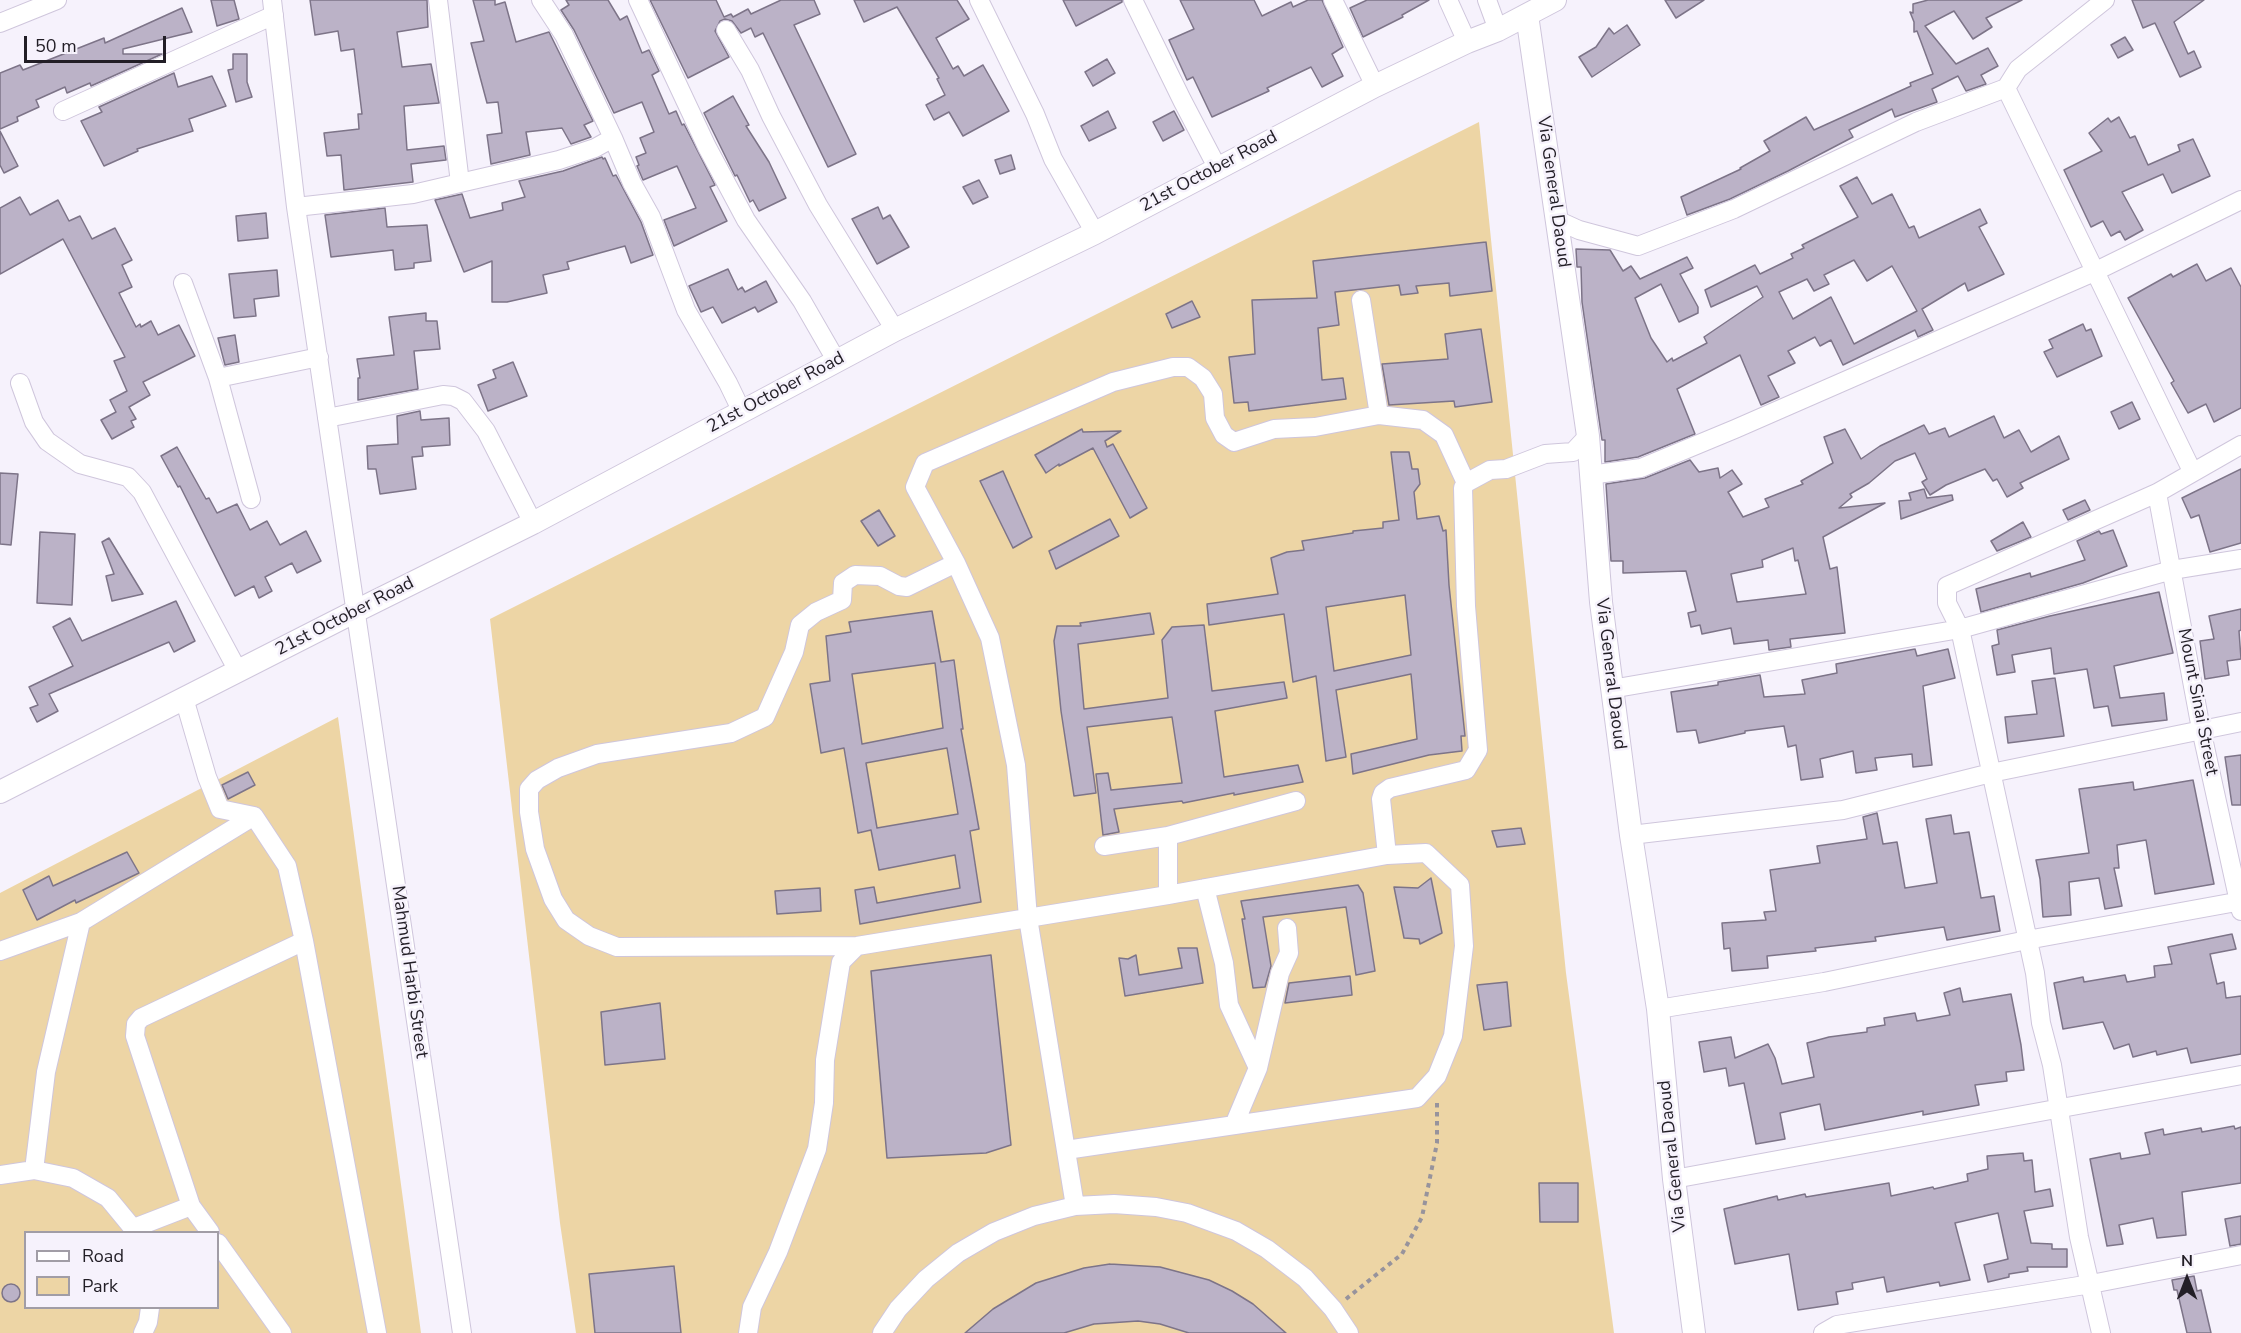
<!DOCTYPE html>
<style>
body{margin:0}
#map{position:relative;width:2241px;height:1333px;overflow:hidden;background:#f6f2fc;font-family:"Nunito Sans",sans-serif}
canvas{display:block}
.legend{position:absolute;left:24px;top:1231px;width:195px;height:78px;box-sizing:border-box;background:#f6f2fc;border:2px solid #a19da6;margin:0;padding:8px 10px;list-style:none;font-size:18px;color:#221e26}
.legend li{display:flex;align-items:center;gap:12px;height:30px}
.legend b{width:30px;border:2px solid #a19da6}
.north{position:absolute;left:2157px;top:1249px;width:60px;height:60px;-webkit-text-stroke:4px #f6f2fc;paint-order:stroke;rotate:0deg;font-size:16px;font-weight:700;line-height:24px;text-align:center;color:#221e26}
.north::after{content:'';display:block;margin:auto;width:21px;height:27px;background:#221e26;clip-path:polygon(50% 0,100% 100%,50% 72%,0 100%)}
.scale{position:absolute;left:24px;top:36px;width:142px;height:27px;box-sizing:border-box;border:3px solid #221e26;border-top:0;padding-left:8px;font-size:18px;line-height:21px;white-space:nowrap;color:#221e26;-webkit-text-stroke:4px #f6f2fc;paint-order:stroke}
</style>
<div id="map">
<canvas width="2241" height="1333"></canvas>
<ul class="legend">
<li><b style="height:8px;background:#fff"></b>Road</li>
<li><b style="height:16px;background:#edd5a5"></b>Park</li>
</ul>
<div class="north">N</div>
<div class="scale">50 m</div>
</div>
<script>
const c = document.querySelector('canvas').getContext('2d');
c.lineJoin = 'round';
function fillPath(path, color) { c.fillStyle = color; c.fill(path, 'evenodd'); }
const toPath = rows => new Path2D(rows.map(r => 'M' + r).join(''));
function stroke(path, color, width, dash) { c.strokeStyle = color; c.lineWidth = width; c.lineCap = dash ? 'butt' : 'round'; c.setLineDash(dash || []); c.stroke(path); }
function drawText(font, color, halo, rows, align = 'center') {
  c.font = font + ' "Nunito Sans",sans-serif'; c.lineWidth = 5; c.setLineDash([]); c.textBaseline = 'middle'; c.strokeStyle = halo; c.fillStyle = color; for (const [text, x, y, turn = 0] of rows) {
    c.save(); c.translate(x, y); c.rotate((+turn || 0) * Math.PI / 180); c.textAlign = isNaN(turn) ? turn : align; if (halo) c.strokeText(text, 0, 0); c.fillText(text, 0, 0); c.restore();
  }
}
const green = toPath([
 [1479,122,1566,973,1614,1333,576,1333,560,1223,490,619],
 [338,717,421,1333,0,1333,0,893],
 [26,1232,218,1232,218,1308,26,1308]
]);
const building = toPath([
 [211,0,234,0,239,19,217,26,211,0],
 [310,0,427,0,428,27,397,32,402,67,431,64,439,103,404,106,407,150,444,146,446,160,411,164,413,182,344,190,341,155,327,156,324,133,359,129,358,114,362,114,354,49,341,51,338,31,315,35,310,0],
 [473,0,495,0,495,5,505,2,516,42,549,32,593,121,584,125,591,137,571,144,562,128,526,132,530,155,491,164,487,135,502,133,498,102,487,103,471,43,484,41,473,0],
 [566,0,608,0,620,20,627,16,642,53,649,50,659,71,652,75,669,114,676,111,682,125,684,124,715,185,710,187,727,221,674,246,664,220,696,208,692,199,677,166,643,180,637,166,639,165,636,157,646,153,640,138,654,132,642,102,614,113,574,30,561,10,569,5,566,0],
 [650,0,716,0,724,17,731,14,733,17,748,9,751,14,781,0,814,0,820,14,794,25,856,154,828,167,763,33,755,37,751,28,741,33,732,21,725,19,720,21,715,31,729,57,688,78,650,0],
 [854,0,957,0,969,19,936,38,953,69,958,66,964,76,983,65,1009,111,963,136,949,112,934,120,926,105,945,95,937,79,939,78,897,7,864,22,854,0],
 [1063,0,1122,0,1122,2,1076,26,1063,0],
 [1180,0,1254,0,1262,16,1291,2,1293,7,1308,0,1322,0,1343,47,1332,54,1343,76,1322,87,1311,67,1267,88,1269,91,1212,117,1193,77,1187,80,1169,40,1194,29,1180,0],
 [1367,0,1429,0,1402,15,1403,17,1363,37,1350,8,1367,0],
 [1665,0,1704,0,1676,18,1665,0],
 [1928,0,2022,0,1986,18,1992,27,1973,39,1954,11,1925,26,1956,64,1988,48,1998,66,1981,75,1986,84,1966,91,1958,76,1932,89,1937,102,1895,117,1892,109,1849,130,1853,137,1788,171,1730,199,1687,215,1681,197,1741,169,1740,168,1770,151,1764,141,1806,117,1814,130,1911,86,1910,83,1933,74,1917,31,1914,32,1914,22,1910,12,1913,13,1913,4,1928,0],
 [2132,0,2204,0,2174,22,2188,54,2194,51,2201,67,2180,77,2155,23,2143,28,2132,0],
 [182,8,192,32,123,49,123,54,162,54,91,86,90,83,67,93,65,87,36,100,39,107,17,117,18,121,0,129,0,73,20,65,23,70,104,38,105,43,182,8],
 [1627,25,1640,45,1592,77,1579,57,1596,47,1609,28,1614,34,1627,25],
 [2125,37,2133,50,2118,58,2111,45,2125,37],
 [233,54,247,54,247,82,252,97,236,102,228,70,233,69,233,54],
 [1107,59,1115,73,1093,86,1085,72,1107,59],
 [174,73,178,87,212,76,226,106,189,119,193,131,137,149,138,151,104,166,81,121,102,112,99,107,174,73],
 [733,96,749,125,746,126,769,162,786,198,759,211,753,200,750,202,737,175,735,176,704,113,733,96],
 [1108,111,1116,128,1089,141,1081,126,1108,111],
 [1174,111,1184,130,1163,141,1153,122,1174,111],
 [2119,117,2130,138,2135,136,2148,165,2180,151,2178,145,2193,139,2210,176,2172,193,2163,174,2122,192,2143,230,2125,240,2120,231,2111,236,2103,221,2091,227,2064,170,2102,151,2089,133,2108,118,2111,122,2119,117],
 [0,131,18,166,4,173,0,165,0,131],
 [1011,155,1015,169,1000,174,995,160,1011,155],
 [602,157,603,159,605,158,613,176,616,175,641,222,653,255,631,263,625,246,567,262,569,269,543,275,547,293,507,302,492,302,492,261,464,272,435,200,462,194,470,218,503,210,502,203,525,197,519,181,563,171,602,157],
 [1857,177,1872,204,1892,194,1909,228,1914,226,1919,238,1980,209,1987,223,1979,227,2004,274,1968,291,1965,283,1922,309,1933,330,1918,337,1915,330,1843,365,1831,340,1820,346,1815,337,1788,351,1795,363,1768,376,1779,397,1761,405,1740,355,1677,389,1695,434,1638,457,1605,462,1605,440,1602,440,1582,302,1581,267,1577,267,1576,249,1610,250,1623,271,1631,266,1640,279,1687,257,1693,268,1680,274,1698,307,1698,313,1679,322,1661,284,1635,298,1651,338,1667,362,1672,358,1673,361,1707,343,1704,337,1763,297,1757,286,1711,307,1705,290,1755,265,1760,274,1793,258,1791,254,1804,248,1802,245,1858,217,1840,186,1857,177],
 [1854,260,1867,281,1892,266,1917,311,1854,344,1831,297,1793,319,1779,292,1807,279,1814,291,1829,284,1824,275,1854,260],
 [979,180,988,197,973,204,963,187,979,180],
 [20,197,30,215,58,200,69,221,80,216,92,239,115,228,132,260,122,265,132,287,119,293,136,327,140,324,141,327,151,321,158,335,179,325,195,356,143,382,150,395,129,407,136,419,131,421,134,427,112,439,101,420,116,412,110,400,127,391,114,361,125,357,63,239,0,274,0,208,20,197],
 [878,207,883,219,890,215,909,247,877,264,852,219,878,207],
 [385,208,387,227,427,225,431,261,414,263,414,268,395,270,393,250,331,257,325,215,385,208],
 [266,213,268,238,238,241,236,216,266,213],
 [1486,242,1492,291,1450,296,1449,283,1416,286,1418,293,1401,295,1399,285,1335,292,1339,325,1318,328,1322,380,1343,378,1346,399,1249,411,1248,402,1234,403,1229,357,1255,354,1252,300,1317,298,1313,261,1486,242],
 [2197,264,2206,281,2231,268,2241,287,2241,408,2214,422,2206,404,2188,413,2171,383,2174,381,2128,298,2171,274,2173,277,2197,264],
 [728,269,738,290,742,287,745,292,766,281,777,302,758,312,755,307,722,323,713,307,701,312,689,286,728,269],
 [277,270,279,296,254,299,256,316,234,318,229,274,277,270],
 [1192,301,1200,317,1172,328,1166,314,1192,301],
 [426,313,426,321,437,321,440,349,414,351,418,389,358,400,358,378,360,378,357,359,394,355,389,317,426,313],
 [2083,324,2086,331,2091,329,2102,356,2057,377,2044,352,2053,348,2049,340,2083,324],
 [1481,329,1492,402,1455,407,1454,401,1389,405,1382,364,1448,359,1445,334,1481,329],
 [235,335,239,362,225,365,218,338,235,335],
 [513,362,527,396,488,411,478,385,496,378,493,370,513,362],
 [2132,402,2140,419,2119,429,2111,412,2132,402],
 [420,411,421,420,449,418,450,445,422,447,423,456,412,457,416,489,380,494,376,469,368,469,367,446,398,444,397,416,420,411],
 [1994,416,2004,438,2019,430,2031,452,2059,436,2069,459,2020,483,2023,488,2007,497,1997,479,1993,481,1985,469,1946,485,1930,495,1922,482,1927,479,1915,453,1895,461,1869,483,1850,494,1852,497,1839,508,1885,503,1823,537,1830,569,1837,567,1845,633,1790,639,1791,647,1769,650,1768,640,1734,644,1731,628,1702,634,1700,625,1691,627,1688,613,1696,611,1686,571,1623,573,1623,561,1611,561,1606,484,1645,478,1690,460,1699,472,1718,468,1720,478,1732,470,1742,484,1728,492,1743,517,1769,507,1765,499,1803,484,1801,481,1833,463,1824,437,1845,429,1861,459,1880,446,1924,425,1929,434,1945,428,1949,437,1994,416],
 [1793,548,1795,561,1798,560,1806,594,1737,602,1731,574,1763,567,1762,560,1793,548],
 [1082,429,1083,432,1121,431,1105,441,1107,447,1113,444,1147,508,1130,518,1093,448,1059,466,1059,464,1046,473,1035,455,1082,429],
 [177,447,206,499,209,498,217,513,237,504,250,530,267,521,280,545,306,531,321,561,297,573,292,563,265,577,272,591,259,598,254,586,235,596,180,486,178,487,161,456,177,447],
 [1391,452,1409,452,1412,469,1418,469,1420,484,1414,492,1417,519,1439,516,1443,531,1446,530,1449,585,1465,736,1461,736,1462,751,1429,755,1353,774,1351,754,1417,739,1411,674,1336,690,1346,757,1326,761,1316,676,1293,682,1284,614,1209,625,1207,604,1278,594,1271,558,1287,552,1304,550,1302,541,1353,533,1353,531,1383,528,1383,522,1399,520,1391,452],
 [1405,595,1411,655,1334,671,1326,607,1405,595],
 [2241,469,2241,543,2210,552,2199,515,2191,518,2182,498,2241,469],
 [1003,471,1032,537,1013,548,980,481,1003,471],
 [0,473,18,474,11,545,0,544,0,473],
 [1924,489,1927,498,1952,495,1953,500,1901,519,1899,501,1911,500,1909,493,1924,489],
 [2085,500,2090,510,2068,520,2063,510,2085,500],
 [879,510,895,536,878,546,861,521,879,510],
 [1110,519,1119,536,1056,569,1049,551,1110,519],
 [2023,522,2031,537,1997,551,1991,541,2023,522],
 [2113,530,2127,566,2083,583,1981,612,1976,589,2030,573,2031,577,2085,560,2077,541,2099,531,2101,534,2113,530],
 [40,532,75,534,72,605,37,603,40,532],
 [109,538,143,594,112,601,106,576,114,574,102,542,109,538],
 [2159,592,2173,653,2114,666,2120,698,2164,693,2167,720,2112,726,2108,706,2094,708,2087,669,2054,674,2051,648,2012,655,2015,672,1997,675,1992,646,1999,644,1997,630,2050,616,2159,592],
 [176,601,195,641,174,652,169,642,49,694,58,711,37,722,30,708,38,705,29,687,73,666,53,627,70,618,82,641,176,601],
 [2241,609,2241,630,2239,631,2241,659,2227,661,2229,675,2205,679,2200,641,2214,639,2209,616,2241,609],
 [932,611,941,662,954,660,963,729,961,729,979,829,970,831,981,902,860,924,855,890,874,887,877,903,960,888,955,855,879,870,871,830,858,833,844,748,821,753,810,684,830,681,826,636,851,632,849,622,932,611],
 [935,663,943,728,862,744,852,674,935,663],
 [947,748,958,814,877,828,866,763,947,748],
 [1150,613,1154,634,1078,644,1084,709,1168,698,1162,640,1172,627,1204,625,1212,691,1284,682,1287,698,1215,711,1224,777,1298,765,1303,782,1234,795,1234,793,1183,803,1182,801,1114,809,1119,832,1103,835,1096,774,1108,773,1111,790,1182,783,1172,717,1087,727,1096,793,1074,796,1061,711,1054,641,1057,626,1081,626,1080,623,1150,613],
 [1915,649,1917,656,1948,649,1955,678,1923,686,1932,765,1913,767,1912,754,1875,758,1877,770,1856,773,1853,751,1820,759,1823,777,1801,780,1796,745,1788,747,1784,726,1745,731,1745,733,1699,743,1696,730,1677,732,1671,692,1718,685,1718,682,1760,675,1764,697,1805,694,1802,680,1837,673,1836,664,1915,649],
 [2055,678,2064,736,2008,743,2005,717,2037,714,2032,681,2055,678],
 [2241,755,2241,805,2232,805,2225,757,2241,755],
 [248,772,255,785,228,799,222,785,248,772],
 [2193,780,2214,884,2155,894,2146,840,2117,845,2119,868,2114,868,2122,906,2105,909,2099,878,2069,882,2071,915,2043,917,2040,879,2036,860,2089,853,2079,789,2133,782,2134,790,2193,780],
 [1877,813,1883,844,1897,842,1905,888,1937,883,1926,819,1951,815,1954,834,1969,832,1981,898,1994,896,2000,931,1947,940,1944,927,1875,937,1876,941,1815,948,1816,951,1767,956,1768,968,1732,971,1730,948,1724,949,1722,923,1766,920,1764,912,1776,911,1770,870,1820,863,1817,846,1867,839,1863,817,1877,813],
 [1521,828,1525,844,1497,847,1492,831,1521,828],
 [127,852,139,873,76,903,75,900,37,920,23,890,49,876,53,886,127,852],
 [1431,878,1442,933,1420,944,1419,939,1404,938,1394,887,1418,888,1431,878],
 [1358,885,1363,893,1375,971,1356,975,1346,907,1263,917,1271,966,1265,987,1253,988,1242,919,1245,919,1241,901,1358,885],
 [820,888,821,911,777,914,775,891,820,888],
 [2232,934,2236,949,2210,954,2217,984,2224,982,2226,998,2241,996,2241,1054,2191,1063,2187,1048,2157,1055,2156,1051,2133,1057,2129,1044,2114,1049,2103,1022,2063,1029,2054,983,2083,977,2084,982,2125,975,2127,982,2155,977,2154,966,2172,964,2168,947,2232,934],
 [1178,948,1197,948,1203,983,1125,996,1119,958,1128,959,1136,955,1139,975,1182,968,1178,948],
 [991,955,1011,1145,986,1153,887,1158,871,971,991,955],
 [1350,976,1352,995,1285,1003,1289,983,1350,976],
 [1507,982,1511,1026,1484,1030,1477,985,1507,982],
 [1960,988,1963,1002,2011,994,2021,1045,2024,1070,2006,1072,2007,1081,1975,1085,1979,1105,1923,1115,1923,1111,1825,1130,1820,1104,1780,1113,1785,1139,1756,1144,1744,1083,1729,1086,1726,1068,1704,1072,1699,1042,1731,1037,1735,1058,1768,1044,1775,1058,1782,1084,1814,1077,1807,1043,1829,1037,1867,1032,1867,1028,1885,1025,1884,1018,1915,1013,1917,1021,1950,1015,1944,993,1960,988],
 [660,1003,665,1059,605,1065,601,1012,660,1003],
 [2234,1126,2235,1129,2241,1127,2241,1183,2182,1192,2186,1235,2157,1238,2153,1218,2119,1225,2123,1244,2107,1246,2090,1159,2120,1153,2121,1159,2150,1154,2145,1133,2163,1129,2164,1135,2201,1128,2202,1132,2234,1126],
 [2023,1153,2024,1161,2032,1160,2035,1192,2050,1189,2053,1206,2024,1211,2031,1243,2052,1244,2052,1249,2067,1249,2067,1267,2027,1267,2028,1271,2009,1274,2009,1277,1988,1282,1984,1265,2008,1259,1998,1213,1955,1223,1970,1280,1940,1286,1939,1282,1887,1292,1884,1277,1852,1283,1853,1289,1836,1292,1838,1304,1798,1310,1789,1254,1735,1264,1724,1209,1777,1196,1778,1200,1805,1194,1806,1197,1889,1183,1891,1196,1933,1187,1934,1189,1968,1181,1967,1174,1988,1169,1987,1156,2023,1153],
 [1539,1183,1578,1183,1578,1222,1540,1222,1539,1183],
 [2241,1216,2241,1244,2230,1246,2225,1219,2241,1216],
 [1110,1264,1160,1267,1209,1280,1232,1291,1253,1304,1286,1333,1189,1333,1160,1324,1138,1321,1094,1324,1064,1333,965,1333,993,1309,1036,1283,1084,1268,1110,1264],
 [674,1266,681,1333,595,1333,589,1274,674,1266],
 [2194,1276,2197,1291,2201,1290,2211,1333,2187,1333,2177,1290,2174,1290,2172,1280,2194,1276],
 '2 1293a9 9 0 1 1 18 0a9 9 0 1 1-18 0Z'
]);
const path = toPath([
 [1346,1299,1402,1254,1422,1217,1437,1143,1437,1101]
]);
const minor = toPath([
 [272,0,296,207,462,1333],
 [541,0,564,35,613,138],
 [638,0,707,147,746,220,802,301,836,360],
 [979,0,1035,114,1053,159,1095,233],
 [1133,0,1182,100,1217,167],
 [1333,0,1375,86],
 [1448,0,1467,42],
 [1487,0,1498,30],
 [0,23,57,0],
 [726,30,750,70,771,116,818,205,895,330],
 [2006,88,2192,471],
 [63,111,274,15],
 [460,183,559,160,595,148,613,138,632,183,651,217,686,310,728,383,742,412],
 [296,207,413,194,460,183,438,0],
 [1557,220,1579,230,1638,246,1734,209,1916,122,2006,88,2018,69,2105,0],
 [183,283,218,378,251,499],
 [1361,300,1379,415],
 [218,378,319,357],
 [20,383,34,422,47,441,80,464,128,477,142,492,238,671],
 [327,418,443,395,453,396,463,401,486,431,533,523],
 [1590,475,1641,468,1735,429,2094,272,2241,200],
 [2157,493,2201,729,2241,911],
 [956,563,907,587,899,586,880,576,855,575,843,583,842,600,816,612,800,625,794,652,765,717,731,733,597,754,558,768,537,780,529,789,529,812,535,849,553,899,566,920,589,936,617,947,857,946,1168,895,1387,855,1426,853,1460,885,1464,946,1453,1036,1437,1076,1417,1098,1066,1150],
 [1611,689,1960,629,2172,570,2241,559],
 [184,698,207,777,220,809,254,816,287,866,304,941,377,1333],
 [1631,835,1843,810,1991,773,2241,722],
 [1168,836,1168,895],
 [1104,846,1168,836,1296,801],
 [1387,855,1381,799,1383,793,1390,788,1466,770,1478,750,1466,606,1463,488,1466,483,1490,470,1506,469,1545,454,1573,452,1588,436],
 [1205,888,1224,963,1229,1005,1258,1068],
 [0,951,81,922,254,816],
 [1658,1009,1824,982,2027,940,2241,901],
 [1234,1125,1258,1068,1280,973,1289,953,1287,928],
 [34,1170,46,1072,81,922],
 [0,1175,34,1170,73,1178,108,1198,136,1232],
 [1674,1179,2241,1075],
 [1075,1206,1114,1204,1156,1207,1187,1213,1236,1231,1267,1249,1305,1278,1333,1309,1349,1333],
 [134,1228,191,1206],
 [210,1232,191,1206,135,1036,136,1024,141,1018,304,941],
 [218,1243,282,1333],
 [143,1333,148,1322,150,1308],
 [748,1333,752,1307,778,1252,817,1149,824,1103,825,1060,841,962,857,946],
 [882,1333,898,1309,926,1279,958,1253,994,1232,1034,1216,1075,1206,1028,918,1016,765,990,638,956,563,915,487,925,463,1113,382,1173,367,1188,367,1203,378,1213,394,1215,418,1224,435,1234,442,1274,429,1315,427,1379,415,1423,420,1444,435,1466,483],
 [1823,1333,1837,1325,2091,1284,2241,1255],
 [2101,1333,2079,1237,2052,1065,2041,1023,2035,973,1960,629,1947,603,1947,586,2157,493,2241,445]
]);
const major = toPath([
 [1527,15,1588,436,1601,602,1631,835,1658,1009,1674,1179,1694,1333],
 [0,792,356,611,533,523,895,330,1095,233,1375,86,1467,42,1498,30,1555,0]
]);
const streetNames = [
 ["21st October Road",1209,172,-28],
 ["Via General Daoud",1553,192,82],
 ["21st October Road",776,393,-28],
 ["21st October Road",345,617,-27],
 ["Via General Daoud",1610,674,83],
 ["Mount Sinai Street",2197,702,79],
 ["Mahmud Harbi Street",409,972,82],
 ["Via General Daoud",1673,1156,-96]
];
fillPath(green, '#edd5a5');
fillPath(building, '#bbb2c7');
stroke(building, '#7d7488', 1.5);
stroke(minor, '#cfc6dc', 20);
stroke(major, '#cfc6dc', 24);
stroke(path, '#97939c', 4, [4.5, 4.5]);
stroke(minor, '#fff', 18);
stroke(major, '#fff', 22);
drawText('18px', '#221e26', '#f6f2fc', streetNames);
</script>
